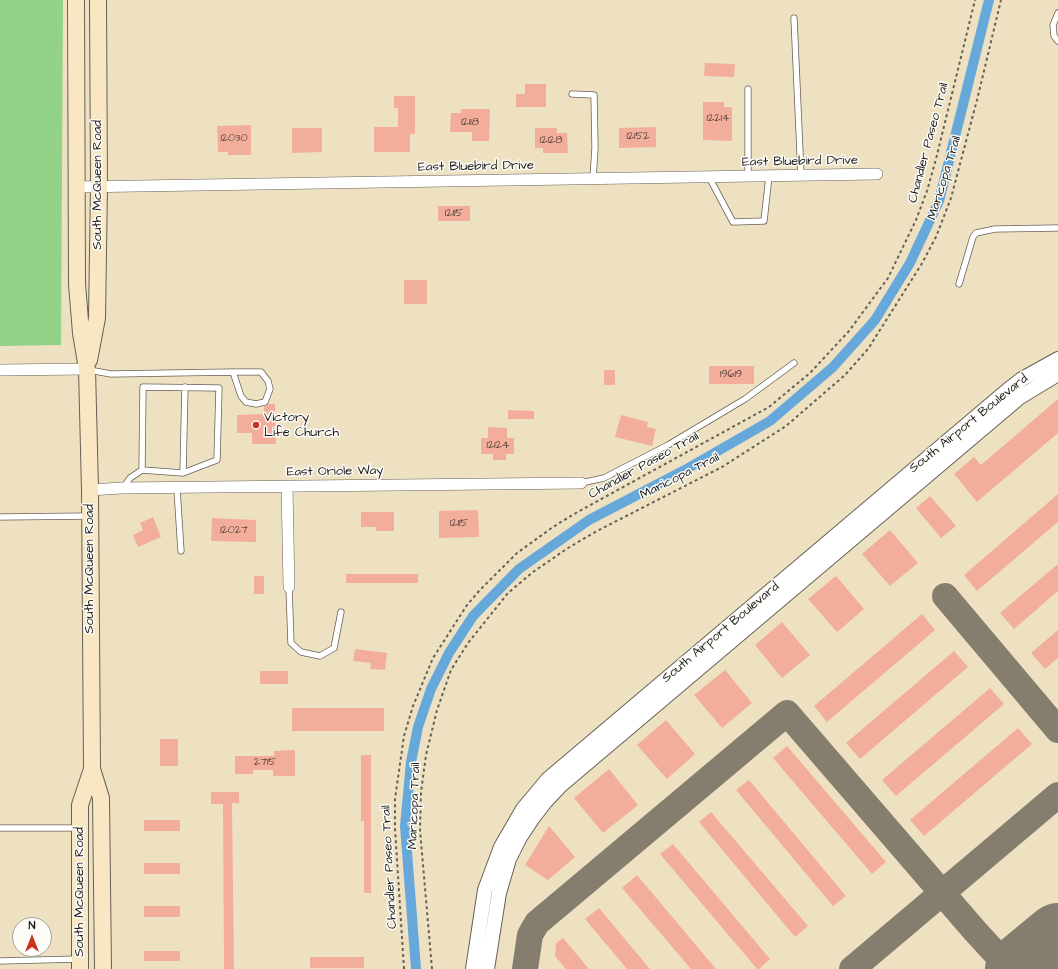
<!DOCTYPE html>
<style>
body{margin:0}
#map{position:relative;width:1058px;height:969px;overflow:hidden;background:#eee1c2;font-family:"Architects Daughter",sans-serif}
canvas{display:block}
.north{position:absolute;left:12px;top:917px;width:40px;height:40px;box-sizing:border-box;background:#fdfcf7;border:1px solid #a3a29f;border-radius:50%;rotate:0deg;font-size:11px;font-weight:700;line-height:16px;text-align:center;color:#1c1c1c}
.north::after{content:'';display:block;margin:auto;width:14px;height:18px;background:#c8321e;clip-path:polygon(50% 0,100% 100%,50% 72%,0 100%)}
</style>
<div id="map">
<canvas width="1058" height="969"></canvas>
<div class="north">N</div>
</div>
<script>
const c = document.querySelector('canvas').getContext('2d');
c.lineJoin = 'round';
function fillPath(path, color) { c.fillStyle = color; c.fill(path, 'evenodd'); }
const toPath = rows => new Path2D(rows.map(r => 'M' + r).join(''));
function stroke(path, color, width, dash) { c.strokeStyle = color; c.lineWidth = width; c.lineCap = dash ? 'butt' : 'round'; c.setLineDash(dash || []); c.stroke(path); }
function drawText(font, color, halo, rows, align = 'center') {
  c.font = font + ' "Architects Daughter",sans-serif'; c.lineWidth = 3; c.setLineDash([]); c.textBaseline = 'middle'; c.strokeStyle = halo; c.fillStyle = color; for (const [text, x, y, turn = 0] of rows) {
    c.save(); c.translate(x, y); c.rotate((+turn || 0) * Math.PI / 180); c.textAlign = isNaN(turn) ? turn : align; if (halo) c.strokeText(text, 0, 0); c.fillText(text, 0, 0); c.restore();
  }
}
const green = toPath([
 [0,0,63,0,61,345,0,346]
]);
const canal = toPath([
 [416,969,405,826,411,762,418,727,431,689,449,653,473,616,519,569,589,520,683,471,770,421,833,367,875,320,910,263,939,201,989,0]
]);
const taxiway = toPath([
 [945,596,1058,730],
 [525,969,530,935,537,923,787,713,975,931,1010,969],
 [852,969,1058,795]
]);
const runway = toPath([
 [1018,969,1058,936]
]);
const building = toPath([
 [705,63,735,64,734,77,704,76],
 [525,84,546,84,546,107,516,107,516,94,525,94],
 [394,96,415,96,415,134,410,134,410,152,374,152,374,127,398,127,398,108,394,108],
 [703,102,724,102,724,107,732,107,732,141,703,140],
 [461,109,490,109,489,141,472,141,472,132,450,132,451,113,461,113],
 [251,125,251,155,228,155,228,152,218,152,217,126],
 [656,127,656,147,619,148,619,128],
 [292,128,322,128,322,152,292,153],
 [535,128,557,128,557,133,567,133,568,153,543,153,543,148,535,148],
 [438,206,470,206,470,221,438,221],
 [404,280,427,280,427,304,404,304],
 [709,366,754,366,754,384,709,384],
 [604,370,615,370,615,385,604,385],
 [1058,399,1058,433,977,502,954,474,974,457,981,465],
 [269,404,275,404,276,444,252,444,252,433,237,433,237,415,264,414,264,407],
 [508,410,534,411,534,419,508,419],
 [621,415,648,422,647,427,656,429,652,446,615,437],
 [488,427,507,428,507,438,514,438,514,454,506,454,506,460,493,460,493,454,481,454,481,438,488,438],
 [1058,494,1058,522,977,591,964,575],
 [930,496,956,526,941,538,916,508],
 [478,510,479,537,439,538,439,511],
 [361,512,394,512,394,531,376,531,376,527,361,527],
 [153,517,161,537,138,547,133,535,143,530,140,523],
 [212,518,256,520,256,542,211,541],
 [890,530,918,563,890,586,862,554],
 [1058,564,1058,591,1014,629,1000,613],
 [346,574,418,574,418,583,346,583],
 [254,576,264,576,264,594,254,594],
 [836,576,864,609,837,632,808,599],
 [922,614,935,630,827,722,814,706],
 [782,622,810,655,782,678,755,645],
 [1058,630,1058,658,1045,669,1031,653],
 [355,649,387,653,385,670,370,669,371,663,353,661],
 [954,651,968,667,860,759,846,743],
 [725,670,752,703,722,728,694,695],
 [260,671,288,671,288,684,260,684],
 [990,688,1004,704,896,796,882,780],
 [292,708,384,708,384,731,292,731],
 [666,720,695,754,667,779,637,745],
 [1018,728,1032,744,924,836,910,820],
 [160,739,178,739,178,766,160,766],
 [787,746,886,862,872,874,773,758],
 [295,750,295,776,273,776,273,770,253,770,253,774,235,774,235,756,274,756,274,751],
 [361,755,371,755,371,893,364,893,364,821,361,821],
 [609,769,638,805,603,833,574,798],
 [749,780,846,896,833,906,736,790],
 [211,792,239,792,239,803,232,803,234,969,224,969,223,804,211,804],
 [711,812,808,926,795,937,699,822],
 [144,820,180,820,180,831,144,831],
 [549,826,575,857,548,880,525,865],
 [673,844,770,959,759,969,757,969,660,854],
 [144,863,180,863,180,874,144,874],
 [637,875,716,969,691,969,622,888],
 [144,906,180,906,180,917,144,917],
 [599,908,650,969,627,969,585,919],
 [563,938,589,969,566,969,555,956,556,943],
 [144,951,180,951,180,961,144,961],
 [310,957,364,957,364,968,310,968]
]);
const path = toPath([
 [404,969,395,828,395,799,404,736,413,706,433,658,467,605,479,591,517,553,553,527,574,514,769,407,810,373,849,331,888,278,916,220,927,191,936,159,975,0],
 [432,969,420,830,421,792,426,755,437,710,451,670,468,643,508,593,533,572,568,548,597,531,722,467,786,426,845,375,868,349,921,265,936,237,951,198,977,100,1001,0]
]);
const service = toPath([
 [1058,13,1053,25,1054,36,1058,41],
 [794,18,801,175],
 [572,94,594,95,595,148,593,179],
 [709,177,733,222,764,221,769,176],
 [748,177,748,89],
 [959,284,973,237,976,233,995,229,1058,228],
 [89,370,111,374,233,372,261,372,268,381,270,389,265,402,256,404,246,402,241,396,233,372],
 [142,470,183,473],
 [581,483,604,478,668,445,745,399,794,363],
 [123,488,130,478,142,470,143,387,219,388,217,460,183,473,185,387],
 [177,489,181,551],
 [0,517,90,516],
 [289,587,291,643,301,652,320,656,334,648,341,612],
 [0,828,80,828],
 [0,961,78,959]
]);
const minor = toPath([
 [77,187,877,174],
 [0,370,87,369],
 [287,487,289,587],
 [90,490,122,488,581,483]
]);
const tertiary = toPath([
 [473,969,485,890,501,847,523,809,548,779,1009,389,1022,379,1058,359],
 [487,969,499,893,509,859,520,837,532,819,545,802,560,786,1020,397,1058,374]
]);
const secondary = toPath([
 [76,0,77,284,81,333,87,369,90,490,92,769,101,798,103,969],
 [89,360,97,318,99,186,98,0],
 [80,969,80,805,92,769]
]);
const markers = [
 [256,425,4,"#c8321e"]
];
const numberNames = [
 ["12214",718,119],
 ["12118",470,123],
 ["12152",638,137],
 ["12030",234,139],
 ["12128",551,141],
 ["12115",454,214],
 ["19619",731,375],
 ["12124",498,446],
 ["12115",459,524],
 ["12027",234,531],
 ["2715",265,763]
];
const streetNames = [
 ["Chandler Paseo Trail",929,143,-75],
 ["East Bluebird Drive",800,162,-1],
 ["East Bluebird Drive",476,167,-1],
 ["Maricopa Trail",945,178,-73],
 ["South McQueen Road",98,185,-90],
 ["South Airport Boulevard",969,424,-39],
 ["Chandler Paseo Trail",644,466,-29],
 ["East Oriole Way",335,472,-1],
 ["Maricopa Trail",680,477,-27],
 ["South McQueen Road",90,569,-90],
 ["South Airport Boulevard",721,633,-40],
 ["Maricopa Trail",415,806,-88],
 ["Chandler Paseo Trail",390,867,-93],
 ["South McQueen Road",80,892,-90]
];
const poiNames = [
 ["Victory",264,418],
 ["Life Church",264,433]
];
fillPath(green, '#92d289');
stroke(canal, '#67a8da', 10);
stroke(taxiway, '#857e6f', 26);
stroke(runway, '#857e6f', 66);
fillPath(building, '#f3ae9b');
stroke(service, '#666156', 7);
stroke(minor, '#666156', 12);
stroke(tertiary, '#666156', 16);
stroke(secondary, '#666156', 18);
stroke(path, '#666156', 2, [3, 3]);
stroke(service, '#fff', 5.5);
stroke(minor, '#fff', 11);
stroke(tertiary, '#fff', 14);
stroke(secondary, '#f9e7c3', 16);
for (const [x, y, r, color] of markers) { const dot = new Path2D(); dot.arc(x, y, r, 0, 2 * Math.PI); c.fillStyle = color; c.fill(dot); stroke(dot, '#fdfcf7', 1.5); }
drawText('11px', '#52403c', null, numberNames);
drawText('13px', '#1c1c1c', '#fdfcf7', streetNames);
drawText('13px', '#1c1c1c', '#fdfcf7', poiNames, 'left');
</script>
